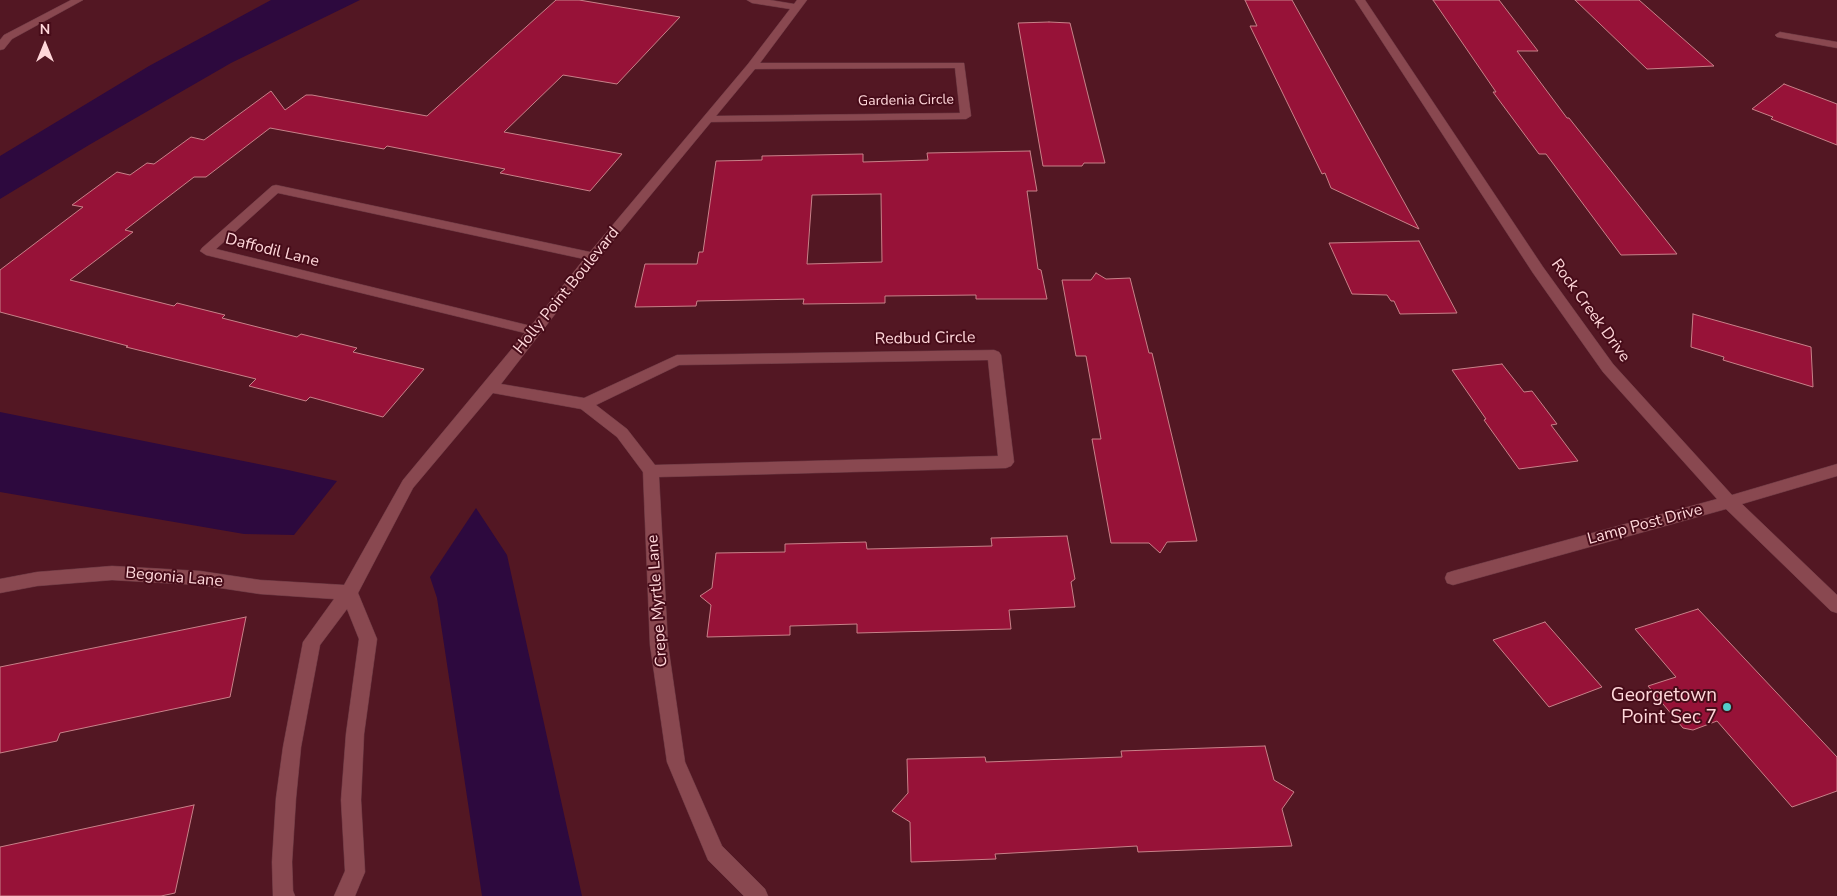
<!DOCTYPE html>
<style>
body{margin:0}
#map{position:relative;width:1837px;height:896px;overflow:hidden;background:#531723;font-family:"Nunito Sans",sans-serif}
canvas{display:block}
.north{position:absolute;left:20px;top:20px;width:50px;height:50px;-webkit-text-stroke:4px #470c19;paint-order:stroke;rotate:0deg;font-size:14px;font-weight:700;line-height:20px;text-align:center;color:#ffd7da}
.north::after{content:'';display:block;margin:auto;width:18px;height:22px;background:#ffd7da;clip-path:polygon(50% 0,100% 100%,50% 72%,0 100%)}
</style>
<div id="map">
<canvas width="1837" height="896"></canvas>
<div class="north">N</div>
</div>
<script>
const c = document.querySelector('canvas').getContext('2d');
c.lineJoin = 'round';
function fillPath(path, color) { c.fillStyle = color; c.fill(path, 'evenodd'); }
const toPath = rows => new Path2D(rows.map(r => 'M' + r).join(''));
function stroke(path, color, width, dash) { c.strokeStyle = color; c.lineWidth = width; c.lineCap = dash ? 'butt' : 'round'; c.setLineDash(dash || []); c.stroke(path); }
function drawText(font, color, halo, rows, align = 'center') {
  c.font = font + ' "Nunito Sans",sans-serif'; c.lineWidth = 4; c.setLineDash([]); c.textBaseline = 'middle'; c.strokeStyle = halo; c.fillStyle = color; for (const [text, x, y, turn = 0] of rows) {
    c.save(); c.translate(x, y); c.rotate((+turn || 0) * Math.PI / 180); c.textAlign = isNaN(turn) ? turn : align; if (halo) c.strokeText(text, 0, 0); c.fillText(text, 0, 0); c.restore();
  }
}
const water = toPath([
 [271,0,360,0,231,63,89,145,0,199,0,156,149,66],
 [0,412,288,470,337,481,294,535,244,534,0,492],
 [476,508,507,555,582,896,482,896,437,598,430,577]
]);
const building = toPath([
 [556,0,579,0,680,17,617,84,563,75,504,132,622,154,590,191,500,173,505,169,387,146,384,149,270,128,206,177,194,177,125,230,133,232,70,280,174,306,177,303,225,315,222,318,297,337,301,334,357,348,353,352,424,369,383,417,310,397,306,401,249,386,256,379,126,347,128,346,0,312,0,270,83,207,72,205,117,172,130,175,147,163,154,164,191,137,204,140,271,91,285,110,306,95,312,95,427,116,556,0],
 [1245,0,1292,0,1419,229,1331,188,1325,173,1322,174,1250,26,1257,26,1245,0],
 [1433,0,1499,0,1538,51,1517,51,1567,118,1569,118,1677,254,1621,255,1546,154,1539,154,1493,92,1496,92,1433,0],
 [1575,0,1639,0,1714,66,1647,69,1575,0],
 [1049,22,1070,23,1105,163,1084,163,1082,166,1043,166,1018,23,1049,22],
 [1784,84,1837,104,1837,145,1771,119,1773,117,1752,109,1784,84],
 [1030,151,1037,191,1027,191,1038,269,1041,270,1047,299,976,299,976,295,885,296,885,303,803,304,804,299,697,301,696,306,635,307,645,264,697,264,699,252,703,252,716,161,762,160,762,156,863,154,863,162,928,160,927,153,1030,151],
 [881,194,882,262,807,264,812,195,881,194],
 [1419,241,1457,313,1400,314,1394,301,1391,301,1387,295,1352,294,1329,243,1419,241],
 [1096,273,1106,279,1130,278,1149,353,1152,353,1197,541,1167,542,1160,553,1149,543,1111,543,1092,439,1101,439,1086,356,1076,356,1062,280,1091,280,1096,273],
 [1693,314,1811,347,1813,387,1723,360,1724,357,1691,347,1693,314],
 [1502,364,1524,392,1532,391,1557,424,1551,425,1578,461,1519,469,1484,420,1486,419,1452,370,1502,364],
 [1067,536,1075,579,1071,582,1075,607,1009,610,1011,629,857,633,857,624,790,626,790,635,707,637,711,605,700,596,712,588,716,553,785,552,785,544,866,542,867,549,992,546,991,538,1067,536],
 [1698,609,1837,757,1837,791,1792,807,1717,721,1693,730,1683,728,1648,686,1676,677,1635,629,1698,609],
 [246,617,230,697,60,733,57,741,0,753,0,667,246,617],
 [1545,622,1602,687,1549,707,1493,640,1545,622],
 [1265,746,1274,780,1294,792,1282,809,1292,846,1138,852,1137,846,995,854,996,859,911,862,910,822,892,811,908,793,907,759,985,757,986,762,1122,757,1121,751,1265,746],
 [194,805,175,893,161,896,0,896,0,847,194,805]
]);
const minor = toPath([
 [71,0,83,0,12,39,4,49,0,50,0,40,4,35,71,0],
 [747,0,770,0,794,4,797,0,807,0,760,63,964,63,971,116,966,119,711,122,597,260,501,384,584,398,677,355,994,350,999,352,1001,355,1014,462,1011,466,1006,468,659,477,668,645,685,762,722,846,765,889,768,896,744,896,708,860,667,762,650,645,643,472,617,437,581,409,493,393,413,488,358,593,377,639,364,734,361,800,365,872,362,879,355,896,334,896,345,871,341,800,346,734,359,639,347,609,320,645,301,747,296,798,292,862,293,891,295,896,273,896,272,862,276,798,283,747,303,642,334,599,260,594,200,585,112,580,37,586,0,593,0,579,37,572,112,566,200,571,260,580,344,585,403,480,525,333,206,255,200,251,202,248,272,186,276,185,590,252,748,64,790,9,752,3,747,0],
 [955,68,960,113,716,116,755,69,955,68],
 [278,193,584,259,531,326,216,249,278,193],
 [988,360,998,456,655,465,627,429,596,405,679,365,988,360],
 [1355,0,1365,0,1543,267,1613,364,1732,495,1837,464,1837,476,1742,504,1837,595,1837,613,1831,611,1726,509,1453,585,1447,583,1445,578,1447,573,1453,571,1717,499,1603,372,1533,273,1355,0],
 [1780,32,1837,42,1837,48,1777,37,1775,35,1780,32]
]);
const markers = [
 [1727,707,5,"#53cdca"]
];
const farStreetnames = [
 ["Gardenia Circle",906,101,-1]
];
const streetNames = [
 ["Daffodil Lane",272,251,14],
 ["Holly Point Boulevard",567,291,-51],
 ["Rock Creek Drive",1590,311,54],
 ["Redbud Circle",925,339,-1],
 ["Lamp Post Drive",1645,525,-15],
 ["Begonia Lane",174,578,5],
 ["Crepe Myrtle Lane",658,601,-94]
];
const nearPoinames = [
 ["Georgetown",1717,696],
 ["Point Sec 7",1717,718]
];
fillPath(water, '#2d093e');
fillPath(building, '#971238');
stroke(building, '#c88189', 1);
stroke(minor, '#6a3842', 1);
fillPath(minor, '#894850');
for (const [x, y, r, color] of markers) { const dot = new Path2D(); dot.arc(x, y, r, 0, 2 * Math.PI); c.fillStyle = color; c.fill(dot); stroke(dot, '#470c19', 2); }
drawText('14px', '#ffd7da', '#470c19', farStreetnames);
drawText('16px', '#ffd7da', '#470c19', streetNames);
drawText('19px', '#ffd7da', '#470c19', nearPoinames, 'right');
</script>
